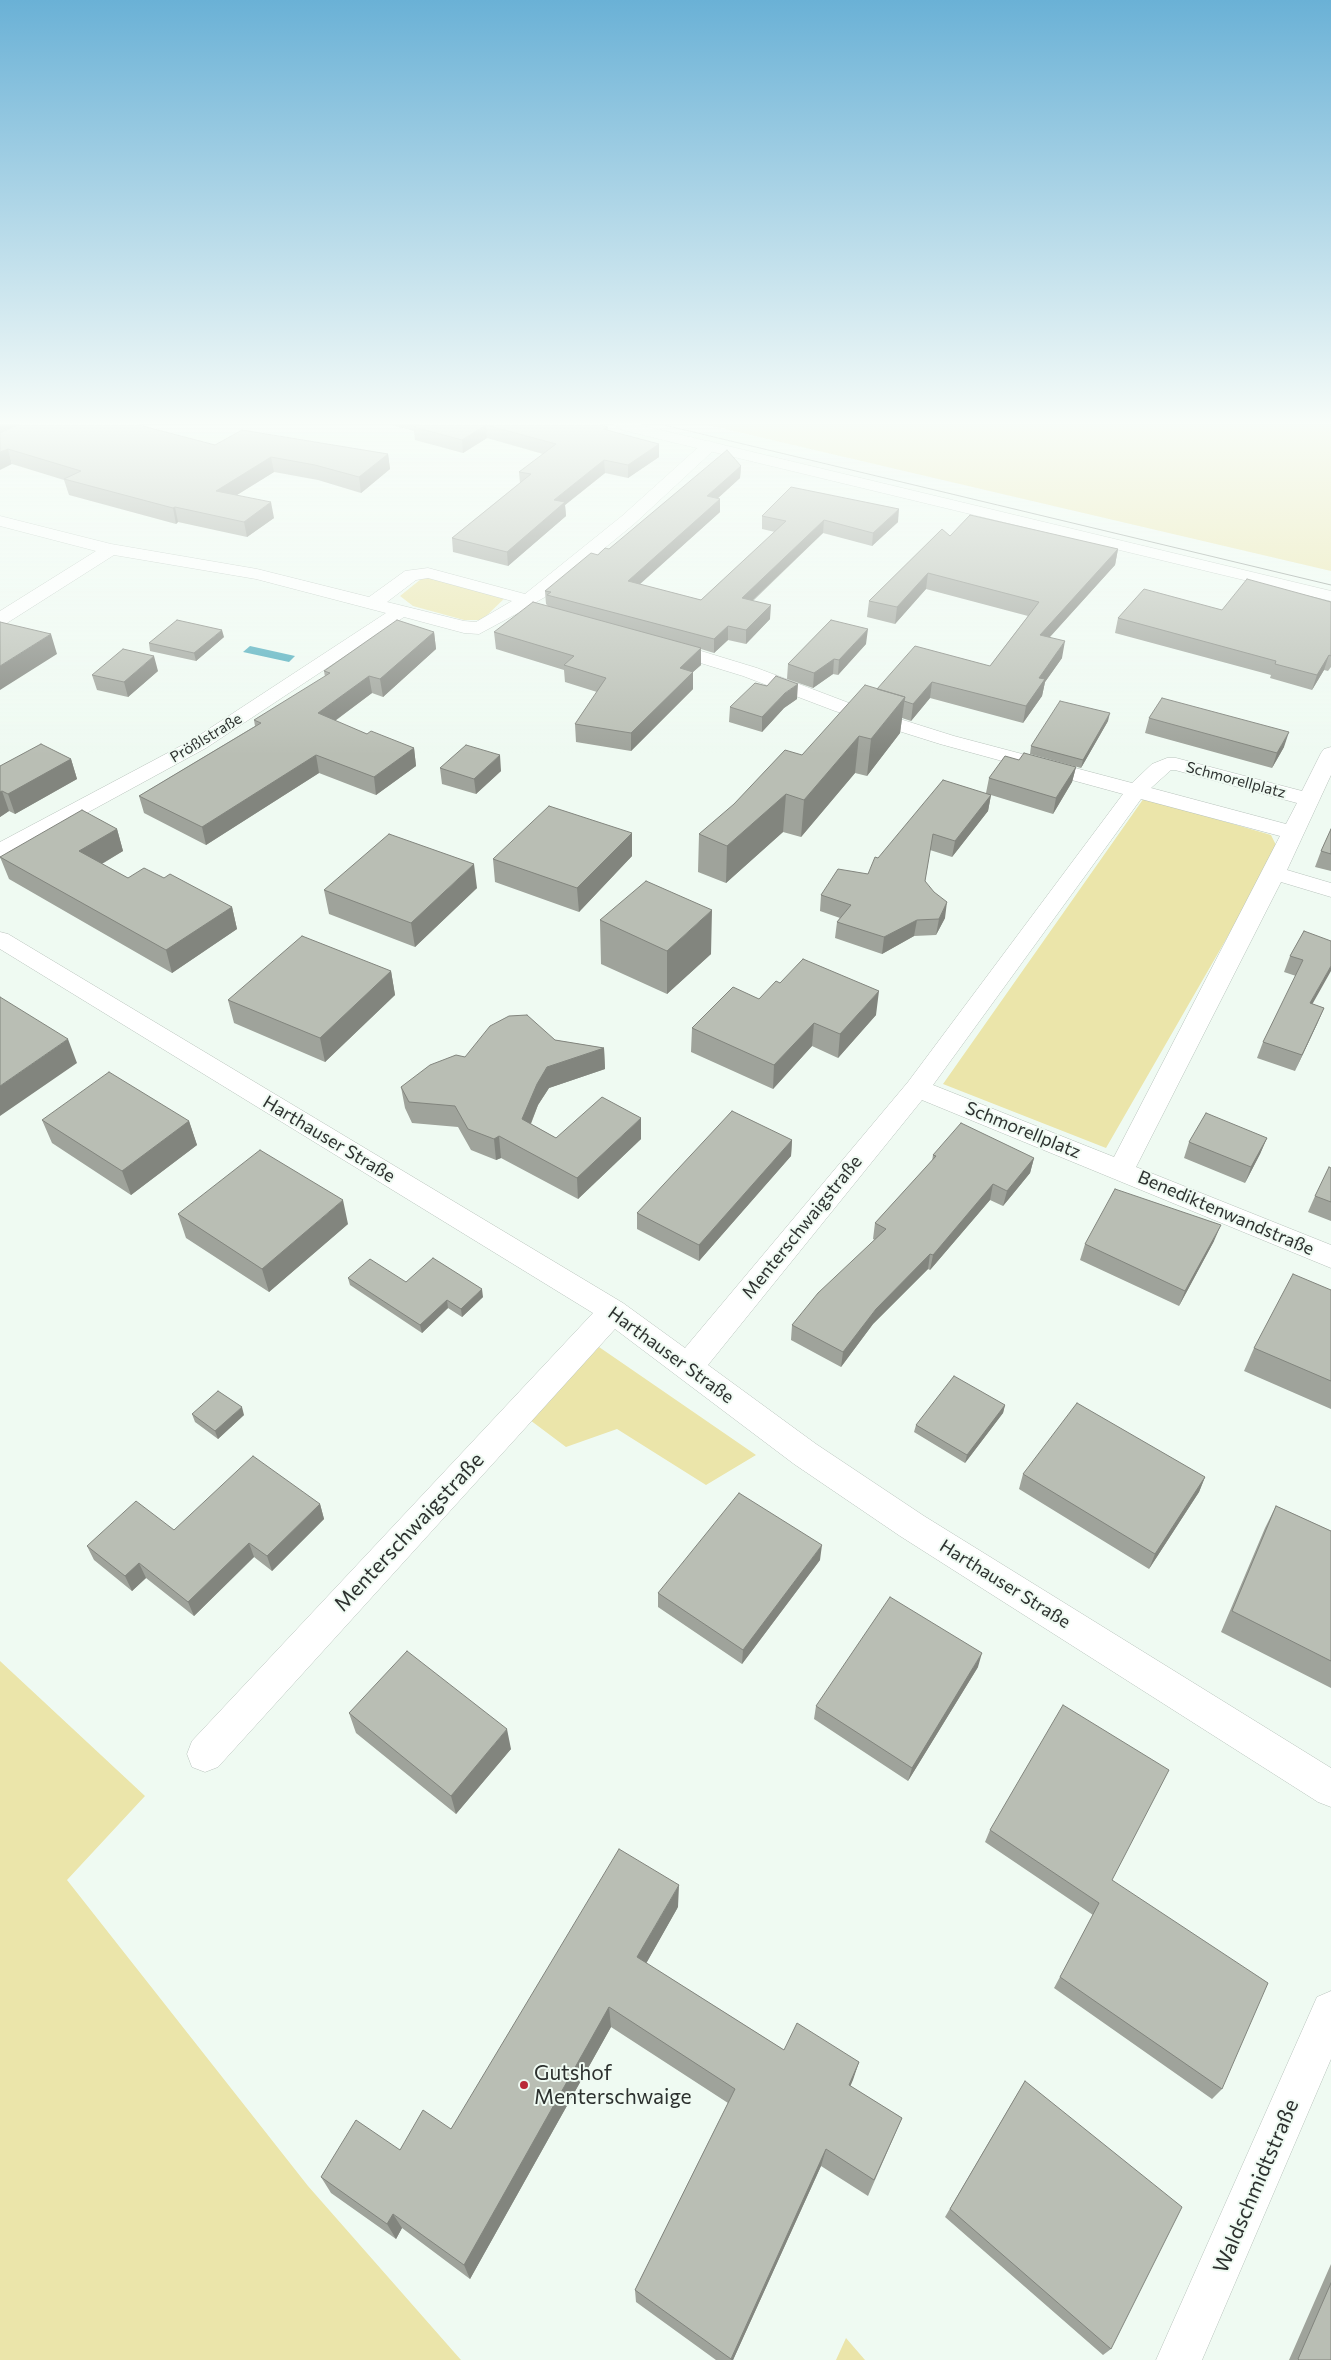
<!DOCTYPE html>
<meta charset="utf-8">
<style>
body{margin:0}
canvas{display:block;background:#effaf2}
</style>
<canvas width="1331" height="2360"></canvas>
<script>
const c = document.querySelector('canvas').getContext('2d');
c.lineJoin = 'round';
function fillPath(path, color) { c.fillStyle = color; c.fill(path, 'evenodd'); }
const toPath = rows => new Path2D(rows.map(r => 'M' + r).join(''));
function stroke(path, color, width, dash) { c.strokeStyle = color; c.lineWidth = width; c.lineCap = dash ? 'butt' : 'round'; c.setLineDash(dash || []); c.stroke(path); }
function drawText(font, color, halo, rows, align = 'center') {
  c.font = font + ' Commissioner,sans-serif'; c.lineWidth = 4; c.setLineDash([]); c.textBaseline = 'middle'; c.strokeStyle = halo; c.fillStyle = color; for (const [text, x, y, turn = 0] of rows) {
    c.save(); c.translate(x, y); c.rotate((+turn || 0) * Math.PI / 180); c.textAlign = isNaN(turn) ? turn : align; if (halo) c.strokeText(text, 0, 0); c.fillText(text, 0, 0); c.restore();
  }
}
const green = toPath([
 [708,425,1331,425,1331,571],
 [426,575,506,597,482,620,464,620,413,606,400,596],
 [1144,798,1271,835,1278,849,1106,1148,943,1084],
 [599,1347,756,1455,706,1485,617,1429,566,1447,530,1420],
 [0,1661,145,1796,67,1880,308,2186,461,2360,0,2360],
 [846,2338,865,2360,836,2360]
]);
const water = toPath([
 [250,646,295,656,289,662,243,652]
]);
const minor = toPath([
 [709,441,715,443,717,446,715,449,634,524,545,597,531,605,567,614,569,618,567,622,560,624,518,613,479,634,464,633,404,617,206,748,8,856,0,858,0,842,192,740,386,613,256,579,114,555,7,623,0,625,0,611,96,551,0,526,0,516,111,544,257,569,369,597,405,571,428,568,525,594,622,516,703,443,709,441],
 [428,578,512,601,476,622,464,621,387,602,416,580,428,578],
 [665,640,757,668,849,703,954,736,1132,783,1152,764,1167,758,1176,758,1302,791,1321,753,1324,749,1331,747,1331,775,1287,870,1331,883,1331,897,1281,882,1136,1167,1331,1245,1331,1268,922,1100,708,1365,816,1444,924,1516,1331,1768,1331,1807,1318,1802,900,1536,794,1464,615,1329,218,1767,205,1772,192,1767,187,1754,192,1741,593,1313,0,949,0,932,8,934,623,1303,685,1348,908,1082,1123,794,940,744,835,711,743,676,658,650,656,646,658,642,665,640],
 [1171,770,1175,770,1297,803,1286,824,1151,788,1171,770],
 [1141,799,1280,836,1114,1157,933,1085,1141,799],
 [1331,1991,1331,2059,1202,2360,1156,2360,1317,1997,1331,1991]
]);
const secondary = toPath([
 [614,425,640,425,1331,591,1331,601,622,430,614,425]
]);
const tram = toPath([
 [664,425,1331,585]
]);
const wall = toPath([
 [0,425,215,445,388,454,390,469,361,493,318,480,274,472,237,495,274,518,247,537,178,522,176,524,69,495,64,480,12,464],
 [392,425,600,425,608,427,608,431,659,444,659,457,628,478,605,473,565,505,566,516,508,566,453,552,452,538,520,483,519,472,543,454,487,438,463,453,415,440,414,431],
 [741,466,740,478,718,498,720,499,720,512,639,584,701,600,775,532,762,529,762,516,898,522,872,546,823,533,753,601,770,619,746,644,728,640,714,653,701,649,701,665,693,672,693,689,631,751,576,742,575,724,597,692,565,682,564,670,496,649,494,632,548,607,547,605,546,604,545,591,598,555,609,549],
 [950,536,1118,549,1115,565,1050,637,1062,658,1045,682,1042,696,1023,723,930,698,911,721,902,718,900,733,867,776,855,773,801,837,783,832,726,883,698,872,699,834,802,755,877,689,990,666,1028,616,926,589,895,624,867,617,869,601],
 [1331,602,1331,667,1328,671,1324,670,1312,690,1270,678,1271,675,1115,633,1118,618],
 [434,632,436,649,383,697,372,693,335,721,367,734,414,748,416,766,376,795,319,773,206,845,144,813,139,796,255,726,254,720,325,677,324,671],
 [224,637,196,661,150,651,149,643],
 [866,644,838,675,833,674,813,688,787,679,788,664],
 [158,671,128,697,97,690,92,675],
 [797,699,784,708,762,732,729,722,730,707],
 [1149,718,1284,747,1272,768,1145,733],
 [1108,721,1081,768,1030,754,1031,746],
 [71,759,77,779,15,814,9,811,0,817,0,766],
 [1019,760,1076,767,1072,782,1053,814,991,795,988,811,952,857,930,850,925,881,945,918,936,935,914,936,882,954,835,938,837,922,840,918,820,911,821,895,868,874,878,858,986,793,989,778],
 [440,768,501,771,476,794,442,784],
 [117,829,123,851,102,864,128,878,164,878,232,907,237,929,172,973,9,879,0,857],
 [1331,829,1331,871,1315,867,1321,851],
 [632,856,579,912,495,882,493,859],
 [477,888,415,947,329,914,324,890],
 [600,920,711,954,667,994,601,964],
 [1304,931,1312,1004,1324,1008,1317,1024,1295,1071,1257,1058,1263,1042,1296,976,1284,972,1290,956],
 [391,971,395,995,325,1062,234,1023,228,1000],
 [759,999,876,1015,838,1058,812,1046,773,1089,691,1052,692,1028],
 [555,1040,604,1048,605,1069,549,1088,538,1105,531,1124,556,1138,641,1139,578,1199,501,1158,496,1160,471,1150,458,1127,412,1123,405,1108,401,1087,465,1057],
 [42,1120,189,1121,197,1145,131,1195,52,1143],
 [1267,1138,1260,1154,1245,1183,1184,1158,1189,1142],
 [792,1140,791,1156,699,1261,637,1229,637,1213],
 [933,1155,1034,1158,1030,1173,1003,1206,990,1200,930,1270,928,1269,873,1324,841,1367,791,1340,792,1325,875,1240,873,1239,875,1223,932,1161],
 [1331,1168,1331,1221,1308,1212,1315,1196],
 [178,1214,348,1224,269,1292,186,1238],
 [1214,1241,1179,1306,1080,1260,1085,1244],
 [348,1278,406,1282,483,1297,462,1317,448,1308,422,1333,350,1285],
 [1331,1290,1331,1409,1244,1371,1254,1348],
 [1005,1405,1003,1413,965,1463,914,1432,916,1425],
 [192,1414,244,1415,218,1439,195,1422],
 [1023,1474,1205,1477,1199,1492,1149,1569,1019,1489],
 [320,1504,324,1519,272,1571,254,1557,194,1616,146,1578,132,1591,94,1560,87,1546],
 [1276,1506,1331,1531,1331,1688,1221,1632,1265,1528],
 [820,1560,742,1664,658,1607,658,1593],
 [978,1667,908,1781,814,1719,816,1706],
 [349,1713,511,1749,456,1814,356,1733],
 [990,1830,1112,1880,1222,2089,1212,2099,1054,1988,1093,1915,985,1842],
 [678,1907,646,1963,784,2050,859,2062,850,2086,902,2118,868,2196,821,2166,733,2360,716,2360,636,2302,635,2290,728,2103,611,2027,470,2279,402,2228,396,2239,331,2193,321,2177,400,2150,451,2129],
 [1025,2081,1111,2349,1103,2355,945,2217],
 [1331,2264,1331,2360,1289,2360]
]);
const shadedWall = toPath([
 [0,425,22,425,0,435],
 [486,425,487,438,463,453,462,440],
 [659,444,659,457,628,478,628,465],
 [8,449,12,464,0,470,0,452],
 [388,454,390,469,361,493,359,477],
 [271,457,274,472,219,506,216,491],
 [604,460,605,473,565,505,566,516,508,566,507,552,554,500],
 [741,466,740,478,706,509,707,496],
 [720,499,720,512,628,595,628,581],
 [271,502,274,518,247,537,244,522],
 [175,507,178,522,176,524,173,508],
 [899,509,898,522,872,546,873,533],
 [824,520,823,533,741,611,742,598],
 [1118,549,1115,565,1037,651,1040,635],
 [928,573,926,589,895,624,897,607],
 [771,605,770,619,746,644,746,630],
 [728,626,728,640,714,653,714,639],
 [868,629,866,644,838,675,839,660],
 [222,630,224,637,196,661,194,653],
 [434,632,436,649,383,697,380,679],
 [51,634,57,654,0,690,0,666],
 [1065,641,1062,658,1045,682,1042,696,1023,723,1026,706,1039,678],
 [701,648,701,665,693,672,693,689,631,751,631,733,680,668],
 [1329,655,1324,670,1312,690,1317,675],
 [154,656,158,671,128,697,124,682],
 [834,659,833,674,813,688,814,673],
 [369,676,372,693,321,731,318,713],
 [932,682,930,698,911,721,913,704],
 [798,684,797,699,784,708,762,732,762,717,785,693],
 [905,697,900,733,867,776,871,739],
 [1110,713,1108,721,1081,768,1083,760],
 [1289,732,1284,747,1272,768,1277,753],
 [859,736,855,773,801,837,804,800],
 [414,748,416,766,376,795,374,777],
 [316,755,319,773,206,845,202,827],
 [500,755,501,771,476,794,474,779],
 [71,759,77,779,15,814,8,794],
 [1076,767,1072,782,1053,814,1056,798],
 [2,791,9,811,0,817,0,792],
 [786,794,783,832,726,883,727,846],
 [991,795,988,811,952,857,955,841],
 [117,829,123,851,86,873,79,851],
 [632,833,632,856,579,912,577,888],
 [474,864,477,888,415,947,411,923],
 [947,902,945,918,936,935,939,919],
 [232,907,237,929,172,973,166,950],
 [712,910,711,954,667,994,667,951],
 [917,920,914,936,882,954,884,937],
 [1331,966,1331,971,1304,1019,1310,1003],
 [391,971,395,995,325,1062,320,1038],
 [879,991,876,1015,838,1058,840,1034],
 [1324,1008,1317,1024,1295,1071,1302,1055],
 [814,1023,812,1046,773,1089,774,1065],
 [68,1039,77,1063,0,1116,0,1086],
 [604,1048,605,1069,549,1088,538,1105,524,1140,522,1119,537,1084,547,1067],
 [641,1118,641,1139,578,1199,577,1178],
 [189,1121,197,1145,131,1195,122,1171],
 [499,1136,501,1158,496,1160,494,1139],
 [1267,1138,1260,1154,1245,1183,1251,1167],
 [792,1140,791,1156,699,1261,699,1245],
 [1034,1158,1030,1173,1003,1206,1007,1191],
 [993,1184,990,1200,930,1270,933,1255],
 [343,1200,348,1224,269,1292,262,1269],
 [1221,1225,1214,1241,1179,1306,1185,1291],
 [930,1254,928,1269,873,1324,841,1367,843,1352,876,1309],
 [482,1289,483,1297,462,1317,461,1309],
 [447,1300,448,1308,422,1333,420,1325],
 [1005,1405,1003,1413,965,1463,967,1455],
 [242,1407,244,1415,218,1439,215,1431],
 [1205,1477,1199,1492,1149,1569,1155,1554],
 [320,1504,324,1519,272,1571,267,1556],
 [249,1543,254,1557,194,1616,188,1602],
 [822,1545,820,1560,742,1664,743,1650],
 [139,1563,146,1578,132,1591,125,1576],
 [982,1653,978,1667,908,1781,912,1768],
 [507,1729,511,1749,456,1814,451,1796],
 [679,1885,678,1907,638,1978,637,1957],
 [609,2007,611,2027,470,2279,464,2265],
 [859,2062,853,2080,843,2103,849,2085],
 [826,2149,821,2166,733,2360,731,2360],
 [393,2214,402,2228,396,2239,387,2224]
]);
const building = toPath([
 [18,425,139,425,215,445,242,430,388,454,359,477,315,465,271,457,216,491,271,502,244,522,175,507,173,508,64,479,81,471,8,449,0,452,0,433,18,425],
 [418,425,600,425,608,427,603,429,659,444,628,465,604,460,554,500,565,502,507,552,452,538,531,474,519,472,556,444,486,425,462,440,414,427,418,425],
 [727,450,741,466,707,496,720,499,628,581,701,600,786,521,762,516,791,487,899,509,873,533,824,520,742,598,771,605,746,630,728,626,714,639,547,595,551,592,545,591,591,553,598,555,605,548,609,549,727,450],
 [970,515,1118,549,1040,635,1065,641,1039,678,1045,679,1026,706,932,682,913,704,904,701,905,697,877,689,915,646,990,666,1039,602,928,573,897,607,869,601,942,529,950,536,970,515],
 [1247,579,1331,602,1331,656,1329,655,1317,675,1275,664,1276,661,1118,618,1144,589,1222,610,1247,579],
 [533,602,701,648,680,668,693,672,631,733,575,724,606,678,564,665,574,656,494,632,533,602],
 [177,620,222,630,194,653,149,643,177,620],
 [397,620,434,632,380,679,369,676,318,713,367,734,371,731,414,748,374,777,316,755,202,827,139,796,261,723,254,720,330,673,324,671,397,620],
 [831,620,868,629,839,660,834,659,814,673,788,664,831,620],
 [0,622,51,634,0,666,0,622],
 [123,649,154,656,124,682,92,675,123,649],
 [776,676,798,684,785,693,762,717,730,707,755,683,767,686,776,676],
 [865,685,905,697,871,739,859,736,804,800,786,794,727,846,699,834,734,804,785,750,802,755,865,685],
 [1162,698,1289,732,1277,753,1149,718,1162,698],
 [1060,701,1110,713,1083,760,1031,746,1060,701],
 [41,744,71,759,8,794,2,791,0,792,0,766,41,744],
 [466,745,500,755,474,779,440,768,466,745],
 [1024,753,1076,767,1056,798,989,778,1005,756,1019,760,1024,753],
 [943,780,991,795,955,841,933,834,925,881,934,892,947,902,939,919,917,920,884,937,837,922,851,905,821,895,838,869,868,874,875,857,878,858,943,780],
 [549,806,632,833,577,888,493,859,549,806],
 [82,810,117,829,79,851,128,878,144,868,164,878,170,874,232,907,166,950,0,857,82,810],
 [1331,829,1331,854,1321,851,1331,829],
 [389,834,474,864,411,923,324,890,389,834],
 [646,881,712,910,667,951,600,920,646,881],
 [1304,931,1331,941,1331,966,1310,1003,1324,1008,1302,1055,1263,1042,1303,960,1290,956,1304,931],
 [302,936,391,971,320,1038,228,1000,302,936],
 [803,959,879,991,840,1034,814,1023,774,1065,692,1028,733,987,759,999,776,981,780,983,803,959],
 [0,997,68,1039,0,1086,0,997],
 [527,1015,555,1040,604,1048,547,1067,537,1084,522,1119,556,1138,602,1097,641,1118,577,1178,499,1136,494,1139,468,1129,455,1106,409,1102,401,1087,430,1065,456,1055,465,1057,490,1026,509,1016,527,1015],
 [109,1072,189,1121,122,1171,42,1120,109,1072],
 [732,1111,792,1140,699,1245,637,1213,732,1111],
 [1206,1113,1267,1138,1251,1167,1189,1142,1206,1113],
 [961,1123,1034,1158,1007,1191,993,1184,933,1255,930,1254,876,1309,843,1352,792,1325,818,1293,886,1229,875,1223,936,1156,933,1155,961,1123],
 [260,1150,343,1200,262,1269,178,1214,260,1150],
 [1329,1167,1331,1168,1331,1202,1315,1196,1329,1167],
 [1115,1189,1221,1225,1185,1291,1085,1244,1115,1189],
 [433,1258,482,1289,461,1309,447,1300,420,1325,348,1278,370,1259,406,1282,433,1258],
 [1293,1274,1331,1290,1331,1381,1254,1348,1293,1274],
 [954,1376,1005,1405,967,1455,916,1425,954,1376],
 [218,1391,242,1407,215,1431,192,1414,218,1391],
 [1077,1403,1205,1477,1155,1554,1023,1474,1077,1403],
 [253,1456,320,1504,267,1556,249,1543,188,1602,139,1563,125,1576,87,1546,136,1501,174,1530,253,1456],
 [739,1493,822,1545,743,1650,658,1593,739,1493],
 [1276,1506,1331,1531,1331,1661,1232,1611,1276,1506],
 [890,1597,982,1653,912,1768,816,1706,890,1597],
 [407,1651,507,1729,451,1796,349,1713,407,1651],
 [1063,1705,1169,1770,1112,1880,1268,1983,1222,2089,1060,1977,1099,1903,990,1830,1063,1705],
 [619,1849,679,1885,637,1957,784,2050,797,2023,859,2062,849,2085,902,2118,874,2180,826,2149,731,2359,635,2290,735,2089,609,2007,464,2265,393,2214,387,2224,321,2177,356,2120,400,2150,423,2110,451,2129,619,1849],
 [1025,2081,1182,2207,1111,2349,950,2209,1025,2081],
 [1331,2283,1331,2360,1299,2360,1298,2359,1331,2283]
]);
const markers = [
 [524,2085,5,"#ba2937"]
];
const farStreetnames = [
 ["Prößlstraße",206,738,-31],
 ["Schmorellplatz",1236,780,15]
];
const streetNames = [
 ["Schmorellplatz",1023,1130,22],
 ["Harthauser Straße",329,1139,31],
 ["Benediktenwandstraße",1226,1213,23],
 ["Menterschwaigstraße",802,1227,-51],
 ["Harthauser Straße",671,1355,36],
 ["Harthauser Straße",1005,1584,32]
];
const nearStreetnames = [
 ["Menterschwaigstraße",409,1532,-47],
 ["Waldschmidtstraße",1256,2186,-67]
];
const nearPoinames = [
 ["Gutshof",534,2073],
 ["Menterschwaige",534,2097]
];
fillPath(green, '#ebe5aa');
fillPath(water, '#4eacbc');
stroke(minor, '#b8c3bc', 1);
stroke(secondary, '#b8c3bc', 1);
fillPath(minor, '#fff');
fillPath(secondary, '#fff');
stroke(tram, '#8b938e', 1);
fillPath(wall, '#9fa39b');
fillPath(shadedWall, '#82857e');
fillPath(building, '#b9beb4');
stroke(building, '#82857e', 1);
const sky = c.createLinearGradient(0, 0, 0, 755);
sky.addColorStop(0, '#6ab1d6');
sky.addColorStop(0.56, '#f8fdf9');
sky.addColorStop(1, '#f8fdf900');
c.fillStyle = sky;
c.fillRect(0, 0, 1331, 755);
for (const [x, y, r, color] of markers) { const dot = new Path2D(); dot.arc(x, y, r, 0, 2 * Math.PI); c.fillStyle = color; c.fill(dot); stroke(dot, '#effaf2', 2); }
drawText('15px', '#2d312f', '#effaf2', farStreetnames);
drawText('18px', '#2d312f', '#effaf2', streetNames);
drawText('21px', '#2d312f', '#effaf2', nearStreetnames);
drawText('21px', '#2d312f', '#effaf2', nearPoinames, 'left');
</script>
